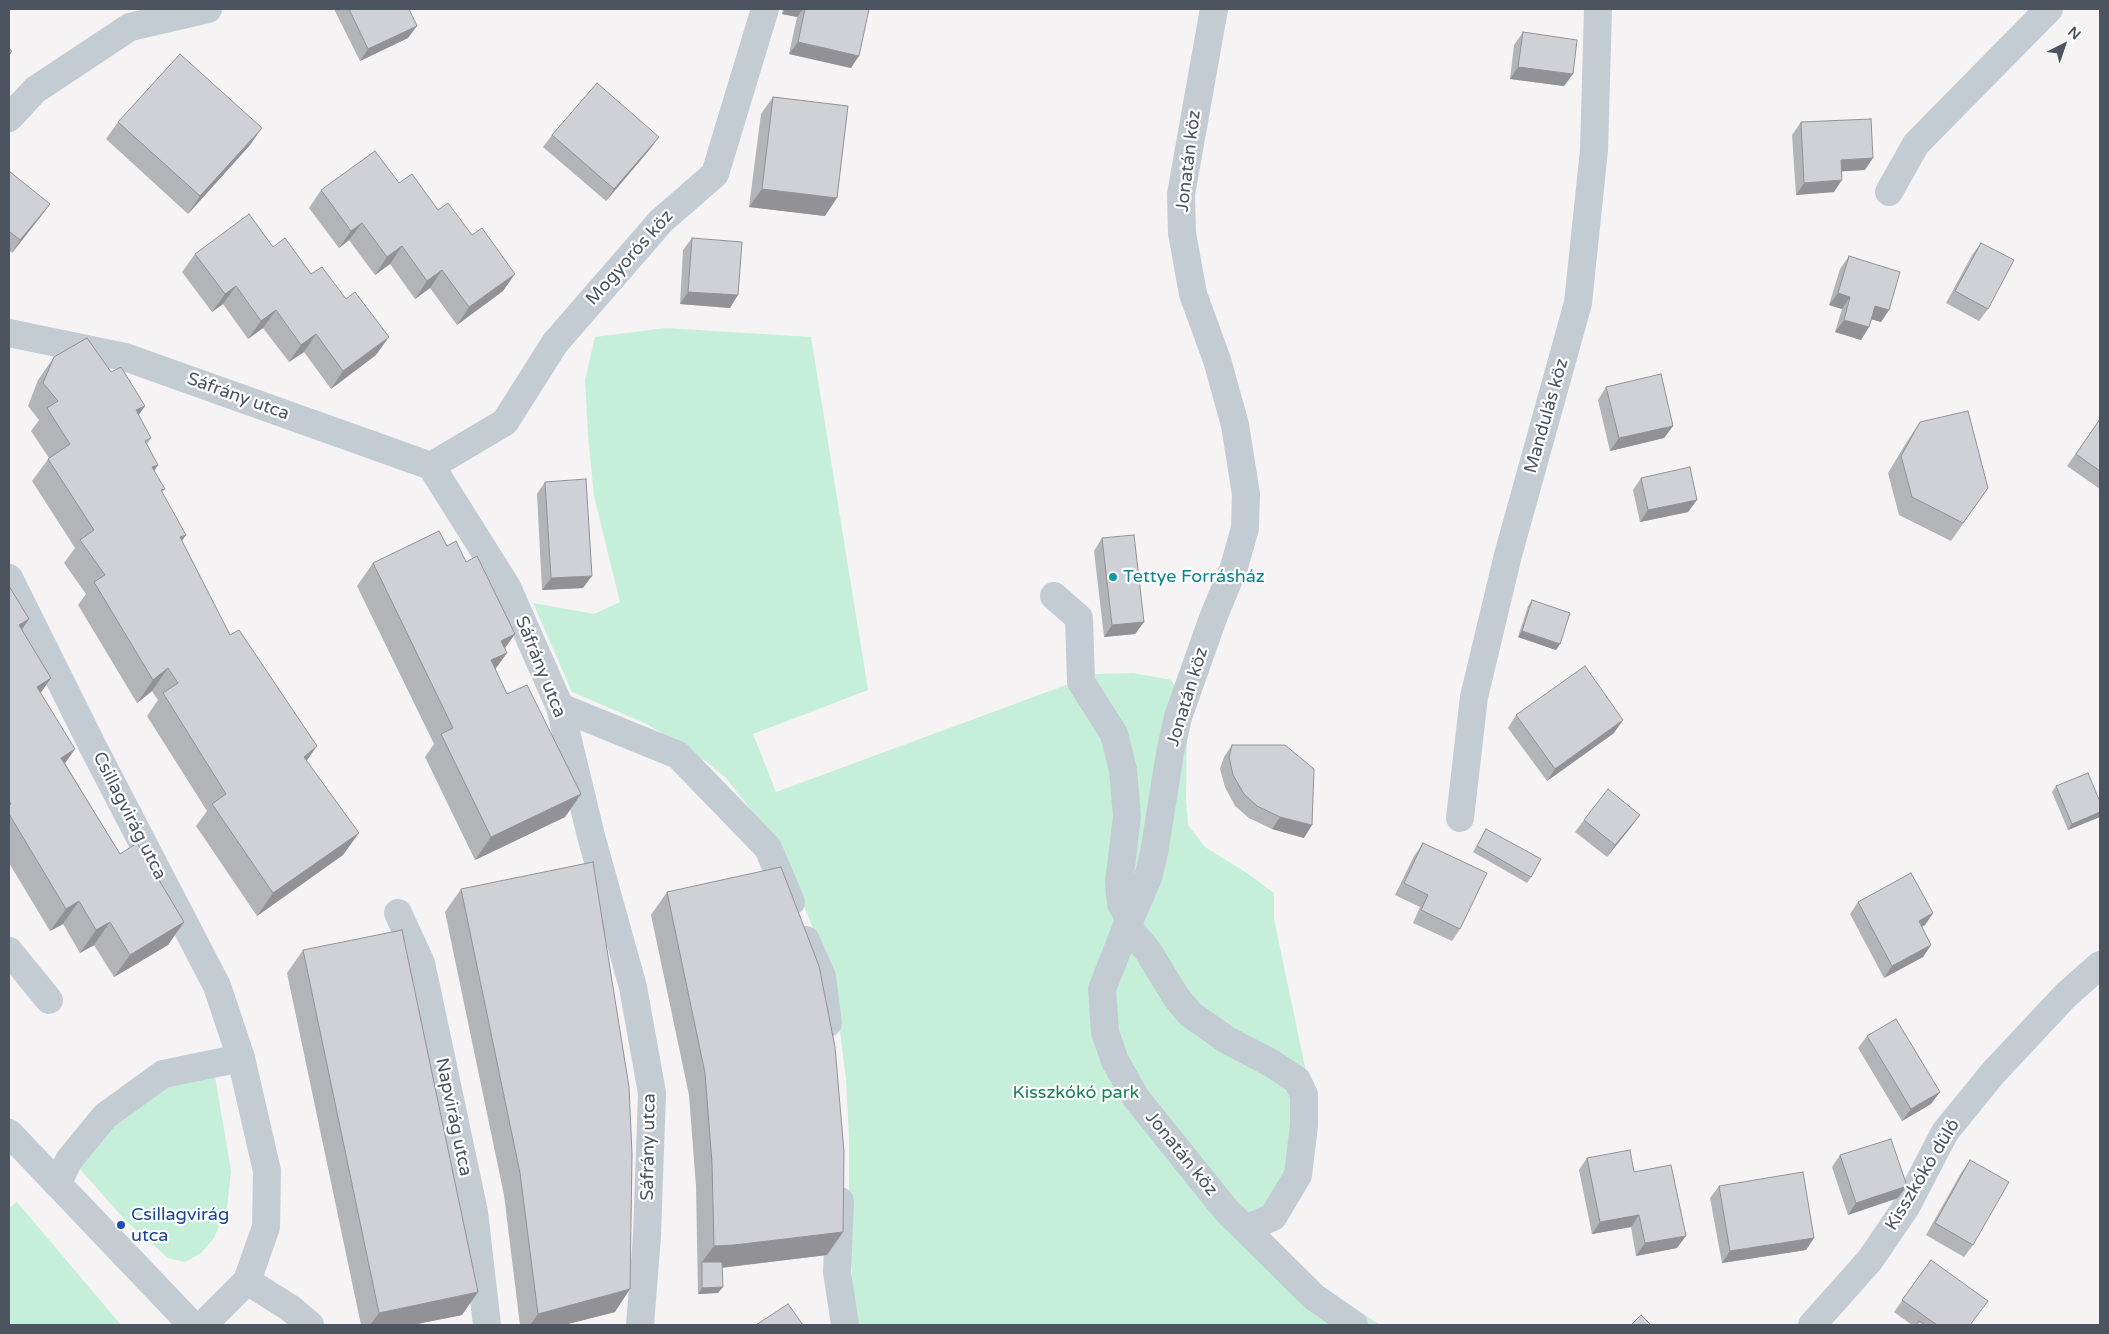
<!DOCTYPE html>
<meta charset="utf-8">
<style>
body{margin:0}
#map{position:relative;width:2109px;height:1334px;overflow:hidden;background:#f5f3f3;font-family:"Varela Round",sans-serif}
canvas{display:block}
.frame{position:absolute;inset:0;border:10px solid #4b545f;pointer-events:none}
.north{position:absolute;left:2039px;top:20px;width:50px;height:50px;-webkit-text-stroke:4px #fff;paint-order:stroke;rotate:41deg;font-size:14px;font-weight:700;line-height:20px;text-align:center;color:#4b545f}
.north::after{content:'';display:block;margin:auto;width:18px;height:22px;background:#4b545f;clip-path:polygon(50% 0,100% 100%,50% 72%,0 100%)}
</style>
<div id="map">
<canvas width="2109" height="1334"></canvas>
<div class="frame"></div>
<div class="north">N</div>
</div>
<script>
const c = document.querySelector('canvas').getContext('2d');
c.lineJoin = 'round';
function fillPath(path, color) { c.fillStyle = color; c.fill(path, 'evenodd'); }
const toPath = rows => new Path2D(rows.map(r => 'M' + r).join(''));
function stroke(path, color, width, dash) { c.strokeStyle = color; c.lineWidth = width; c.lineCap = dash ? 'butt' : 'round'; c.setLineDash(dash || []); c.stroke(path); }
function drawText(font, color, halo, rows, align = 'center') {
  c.font = font + ' "Varela Round",sans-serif'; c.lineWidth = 4.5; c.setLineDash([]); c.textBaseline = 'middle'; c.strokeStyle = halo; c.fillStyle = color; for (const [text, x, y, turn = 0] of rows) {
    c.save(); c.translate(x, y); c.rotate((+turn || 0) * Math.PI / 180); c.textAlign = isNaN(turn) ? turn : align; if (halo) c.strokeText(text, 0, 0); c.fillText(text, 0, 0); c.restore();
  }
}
const green = toPath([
 [666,328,811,337,868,690,753,734,776,792,1096,674,1133,673,1171,680,1184,699,1187,728,1186,801,1188,825,1205,847,1250,875,1274,893,1274,919,1305,1067,1314,1094,1268,1232,1321,1286,1380,1325,856,1325,849,1237,849,1138,846,1079,833,977,804,906,771,836,727,779,707,762,647,724,572,692,533,603,594,614,620,602,594,496,588,435,585,380,595,337],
 [213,1065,231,1171,227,1208,214,1238,201,1253,185,1262,168,1258,151,1243,125,1220,72,1160,164,1076],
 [17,1202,121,1325,9,1325,9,1208]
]);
const minor = toPath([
 [1214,9,1181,194,1182,233,1193,294,1217,360,1235,425,1246,494,1245,528,1234,567,1213,618,1178,717,1170,753,1154,853,1148,878,1127,926,1102,989,1105,1032,1115,1061,1136,1098,1226,1210,1314,1297,1354,1325],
 [9,118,35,90,130,27,208,9],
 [1889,192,1916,144,2049,9],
 [9,333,125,357,431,466,507,587,560,707,591,836,633,987,652,1093,647,1236,640,1325],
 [431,466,505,422,555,343,661,221,715,174,765,9],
 [9,578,93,747,217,986,241,1058,267,1171,266,1227,247,1281,203,1325],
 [1054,596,1079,618,1081,682,1114,734,1123,770,1127,816,1119,883,1121,904,1130,920],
 [560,707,678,755,768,848,791,902],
 [1460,818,1474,697,1508,555,1578,303,1594,150,1598,9],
 [398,913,421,963,474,1212,487,1325],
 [1127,926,1148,951,1176,997,1190,1014,1227,1040,1271,1063,1297,1080,1304,1095,1304,1125,1298,1175,1273,1217,1245,1229],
 [806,940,822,977,828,1023],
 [9,951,49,1000],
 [9,1133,192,1325],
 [57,1184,69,1160,105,1116,163,1074,241,1058],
 [840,1201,837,1272,845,1325],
 [247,1281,290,1308,310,1325],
 [1812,1325,1870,1260,1906,1207,1945,1132,1993,1073,2066,995,2100,965]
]);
const wall = toPath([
 [334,9,409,9,408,38,360,61],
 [783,9,869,9,851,68,789,54,797,17,782,14],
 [1523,32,1564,86,1510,79,1514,45],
 [773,97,825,216,749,207,761,114],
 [118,122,250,145,188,214,106,139],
 [1801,122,1865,170,1842,171,1834,192,1796,195,1792,135],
 [552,135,659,137,650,149,606,201,543,147],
 [9,171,50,204,41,216,12,253,9,250],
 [399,183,438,210,503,291,457,325,430,288,415,299,390,264,375,275,349,240,339,248,309,208,321,190],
 [692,238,730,308,680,304,683,250],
 [1981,243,1988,309,1979,321,1946,303,1972,255],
 [273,247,311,274,376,355,331,389,304,352,289,362,263,328,248,339,223,304,212,312,182,272,195,254],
 [1849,256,1889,310,1881,322,1872,319,1869,327,1861,340,1835,332,1842,309,1829,305,1840,269],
 [54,357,111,372,145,406,138,415,151,438,147,444,158,465,154,471,165,489,162,492,182,542,230,635,307,761,343,855,257,916,196,826,207,811,147,716,158,700,152,691,137,703,78,605,86,594,64,563,75,548,32,481,49,458,31,431,39,420,28,406,38,380],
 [1606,387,1673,426,1664,438,1610,451,1598,400],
 [2100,419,2100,489,2067,466],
 [1920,422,1988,488,1951,541,1899,515,1888,473,1908,440],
 [1641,478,1688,512,1640,522,1633,490],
 [545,482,583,588,542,590,537,494],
 [1102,538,1144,622,1135,634,1104,637,1094,551],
 [466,562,515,634,505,648,507,653,495,669,507,694,581,794,565,817,475,860,425,757,434,744,357,586,373,563],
 [9,586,29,619,22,630,51,678,40,693,65,763,120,854,184,922,168,945,114,977,94,945,80,953,63,924,50,931,9,863],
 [1532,600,1556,650,1518,637,1528,606],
 [1516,715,1614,733,1547,781,1508,728],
 [1232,745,1304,838,1272,829,1249,818,1235,806,1225,787,1220,769,1224,757],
 [2056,786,2100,802,2100,816,2068,830,2052,792],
 [1640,815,1631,827,1607,857,1575,832,1584,820],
 [1486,829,1531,877,1527,883,1473,852],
 [1423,843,1460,929,1452,941,1413,923,1420,907,1395,895,1414,856],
 [461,889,615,1312,564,1325,520,1325,504,1195,445,912],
 [667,892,843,1232,827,1255,722,1268,718,1293,698,1294,696,1186,689,1095,651,915],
 [1858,902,1933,913,1925,925,1922,927,1931,945,1923,957,1884,978,1850,914],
 [303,950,462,1315,412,1325,361,1325,287,973],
 [1867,1036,1931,1104,1902,1121,1858,1048],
 [1840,1155,1898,1198,1848,1215,1832,1167],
 [1587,1158,1634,1172,1677,1248,1636,1256,1631,1227,1592,1234,1579,1170],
 [1970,1160,1973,1245,1964,1257,1926,1235,1961,1173],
 [1719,1186,1814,1238,1806,1250,1722,1263,1710,1198],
 [1931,1260,1970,1325,1912,1325,1894,1312]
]);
const shadedWall = toPath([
 [785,9,803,9,797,17,782,14],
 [417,26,408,38,360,61,368,49],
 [798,42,859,56,851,68,789,54],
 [1518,67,1573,74,1564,86,1510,79],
 [262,128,250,145,188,214,200,196],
 [659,137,650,149,606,201,614,189],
 [1873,158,1865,170,1833,172,1841,160],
 [1842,180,1834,192,1796,195,1804,183],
 [762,189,837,198,825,216,749,207],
 [50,204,41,216,12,253,20,240],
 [362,223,349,240,339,248,351,231],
 [402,246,390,264,375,275,387,257],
 [442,270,430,288,415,299,427,281],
 [515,274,503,291,457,325,469,307],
 [236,286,223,304,212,312,225,294],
 [688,292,738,295,730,308,680,304],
 [1838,293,1850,297,1842,309,1829,305],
 [1875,306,1889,310,1881,322,1867,318],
 [276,310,263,328,248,339,261,321],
 [1844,320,1869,327,1861,340,1835,332],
 [316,334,304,352,289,362,301,345],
 [389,337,376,355,331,389,343,371],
 [145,406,129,429,136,410],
 [1673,426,1664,438,1610,451,1619,438],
 [158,465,142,488,152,467],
 [1697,500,1688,512,1640,522,1648,510],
 [186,535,171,557,180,537],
 [592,576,583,588,542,590,551,578],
 [29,619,13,642,19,625],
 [1144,622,1135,634,1104,637,1112,625],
 [1522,631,1560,644,1556,650,1518,637],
 [515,634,499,656,507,653,491,675,475,683,501,641],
 [168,668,152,691,137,703,153,680],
 [51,678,35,701,37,687],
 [1623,720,1614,733,1547,781,1555,769],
 [317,746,301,769,304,757],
 [75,749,59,772,61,758],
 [581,794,565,817,475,860,491,837],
 [2100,812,2100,817,2068,830,2072,824],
 [1640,815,1631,827,1607,857,1615,845],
 [1280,817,1312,825,1304,838,1272,829],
 [359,833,343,855,257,916,273,893],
 [79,901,63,924,50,931,66,909],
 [1933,913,1925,925,1910,933,1919,921],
 [110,922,94,945,80,953,96,930],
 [184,922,168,945,114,977,130,955],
 [1931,945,1923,957,1884,978,1892,966],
 [1940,1092,1931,1104,1902,1121,1911,1109],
 [1907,1186,1898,1198,1848,1215,1856,1203],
 [1639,1215,1631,1227,1592,1234,1600,1222],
 [843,1232,827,1255,718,1268,702,1262,714,1246],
 [1686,1236,1677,1248,1636,1256,1645,1243],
 [1814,1238,1806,1250,1722,1263,1730,1251],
 [723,1287,718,1293,698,1294,702,1288],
 [630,1289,615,1312,564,1325,530,1325,538,1314],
 [478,1292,462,1315,412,1325,370,1325,379,1313]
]);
const building = toPath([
 [349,9,409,9,417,26,368,49,349,9],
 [805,9,869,9,859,56,798,42,805,9],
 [1523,32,1577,40,1573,74,1518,67,1523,32],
 [9,49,12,51,9,55,9,49],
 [180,54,262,128,200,196,118,122,180,54],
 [597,83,659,137,614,189,552,135,597,83],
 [773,97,848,106,837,198,762,189,773,97],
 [1871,119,1873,158,1841,160,1842,180,1804,183,1801,122,1871,119],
 [375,151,399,183,412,174,438,210,448,203,472,235,482,228,515,274,469,307,442,270,427,281,402,246,387,257,362,223,351,231,321,190,375,151],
 [9,171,50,204,20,240,10,232,9,233,9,171],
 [249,214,273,247,285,238,311,274,322,267,346,299,355,292,389,337,343,371,316,334,301,345,276,310,261,321,236,286,225,294,195,254,249,214],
 [692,238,742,242,738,295,688,292,692,238],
 [1981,243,2014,260,1988,309,1955,291,1981,243],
 [1849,256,1900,272,1889,310,1875,306,1869,327,1844,320,1850,297,1838,293,1849,256],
 [87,338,111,372,121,367,145,406,136,410,151,438,145,441,158,465,152,467,165,489,161,490,186,535,180,537,230,635,239,630,317,746,304,757,359,833,273,893,212,804,226,794,163,693,178,683,168,668,153,680,94,582,105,575,80,540,94,530,48,459,70,444,47,408,58,401,43,383,54,357,87,338],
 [1661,374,1673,426,1619,438,1606,387,1661,374],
 [1968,411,1988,488,1963,523,1912,497,1901,456,1920,422,1968,411],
 [2100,419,2100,471,2076,454,2100,419],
 [1690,467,1697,500,1648,510,1641,478,1690,467],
 [586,479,592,576,551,578,545,482,586,479],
 [439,531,447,546,456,541,466,562,477,556,515,634,501,641,507,653,491,660,507,694,527,685,581,794,491,837,441,734,453,728,373,563,439,531],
 [1134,535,1144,622,1112,625,1102,538,1134,535],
 [9,586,29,619,19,625,51,678,37,687,75,749,61,758,120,854,137,843,184,922,130,955,110,922,96,930,79,901,66,909,9,814,9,806,11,804,9,801,9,586],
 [1532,600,1570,613,1560,644,1522,631,1532,600],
 [1585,666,1623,720,1555,769,1516,715,1585,666],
 [1232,745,1285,745,1314,769,1312,825,1280,817,1257,806,1244,794,1233,775,1229,757,1232,745],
 [2088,773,2100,802,2100,812,2072,824,2056,786,2088,773],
 [1608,789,1640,815,1615,845,1584,820,1608,789],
 [1486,829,1541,859,1531,877,1477,846,1486,829],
 [1423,843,1487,873,1460,929,1421,910,1428,895,1404,883,1423,843],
 [593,862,629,1087,632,1154,630,1289,538,1314,520,1173,461,889,593,862],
 [781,867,819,966,835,1047,844,1152,843,1232,734,1245,714,1246,712,1163,705,1073,667,892,781,867],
 [1911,873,1933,913,1919,921,1931,945,1892,966,1858,902,1911,873],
 [402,930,478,1292,379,1313,303,950,402,930],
 [1896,1019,1940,1092,1911,1109,1867,1036,1896,1019],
 [1891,1139,1907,1186,1856,1203,1840,1155,1891,1139],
 [1630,1150,1634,1172,1671,1165,1686,1236,1645,1243,1639,1215,1600,1222,1587,1158,1630,1150],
 [1970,1160,2009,1182,1973,1245,1935,1223,1970,1160],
 [1803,1172,1814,1238,1730,1251,1719,1186,1803,1172],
 [1931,1260,1988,1301,1970,1325,1937,1325,1902,1300,1931,1260],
 [702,1262,722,1262,723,1287,702,1288,702,1262],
 [788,1304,803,1325,756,1325,788,1304],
 [1641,1315,1651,1325,1631,1325,1641,1315],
 [1919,1321,1925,1325,1916,1325,1919,1321]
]);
const markers = [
 [1113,577,5,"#0f9aa8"],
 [121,1225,5,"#1a4fb4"]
];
const streetNames = [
 ["Jonatán köz",1189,161,-83],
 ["Mogyorós köz",630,258,-48],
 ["Sáfrány utca",238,397,20],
 ["Mandulás köz",1547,416,-74],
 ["Sáfrány utca",540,667,68],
 ["Jonatán köz",1188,697,-73],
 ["Csillagvirág utca",129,816,63],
 ["Napvirág utca",453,1117,78],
 ["Sáfrány utca",649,1147,-89],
 ["Jonatán köz",1181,1154,51],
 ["Kisszkókó dűlő",1923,1175,-59]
];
const cultureNames = [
 ["Tettye Forrásház",1123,577]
];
const parkNames = [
 ["Kisszkókó park",1076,1093]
];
const transitNames = [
 ["Csillagvirág",131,1215],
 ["utca",131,1236]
];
fillPath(green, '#c5efd8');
stroke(minor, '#c4ccd3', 28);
fillPath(wall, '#b3b4b8');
fillPath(shadedWall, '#929296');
fillPath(building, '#d0d1d6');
stroke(building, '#929296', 1);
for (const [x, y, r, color] of markers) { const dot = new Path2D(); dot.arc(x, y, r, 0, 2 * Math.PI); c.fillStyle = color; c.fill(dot); stroke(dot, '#fff', 2); }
drawText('18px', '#4b545f', '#fff', streetNames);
drawText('18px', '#0d838f', '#fff', cultureNames, 'left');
drawText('18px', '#1c8056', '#fff', parkNames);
drawText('18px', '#164399', '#fff', transitNames, 'left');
</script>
